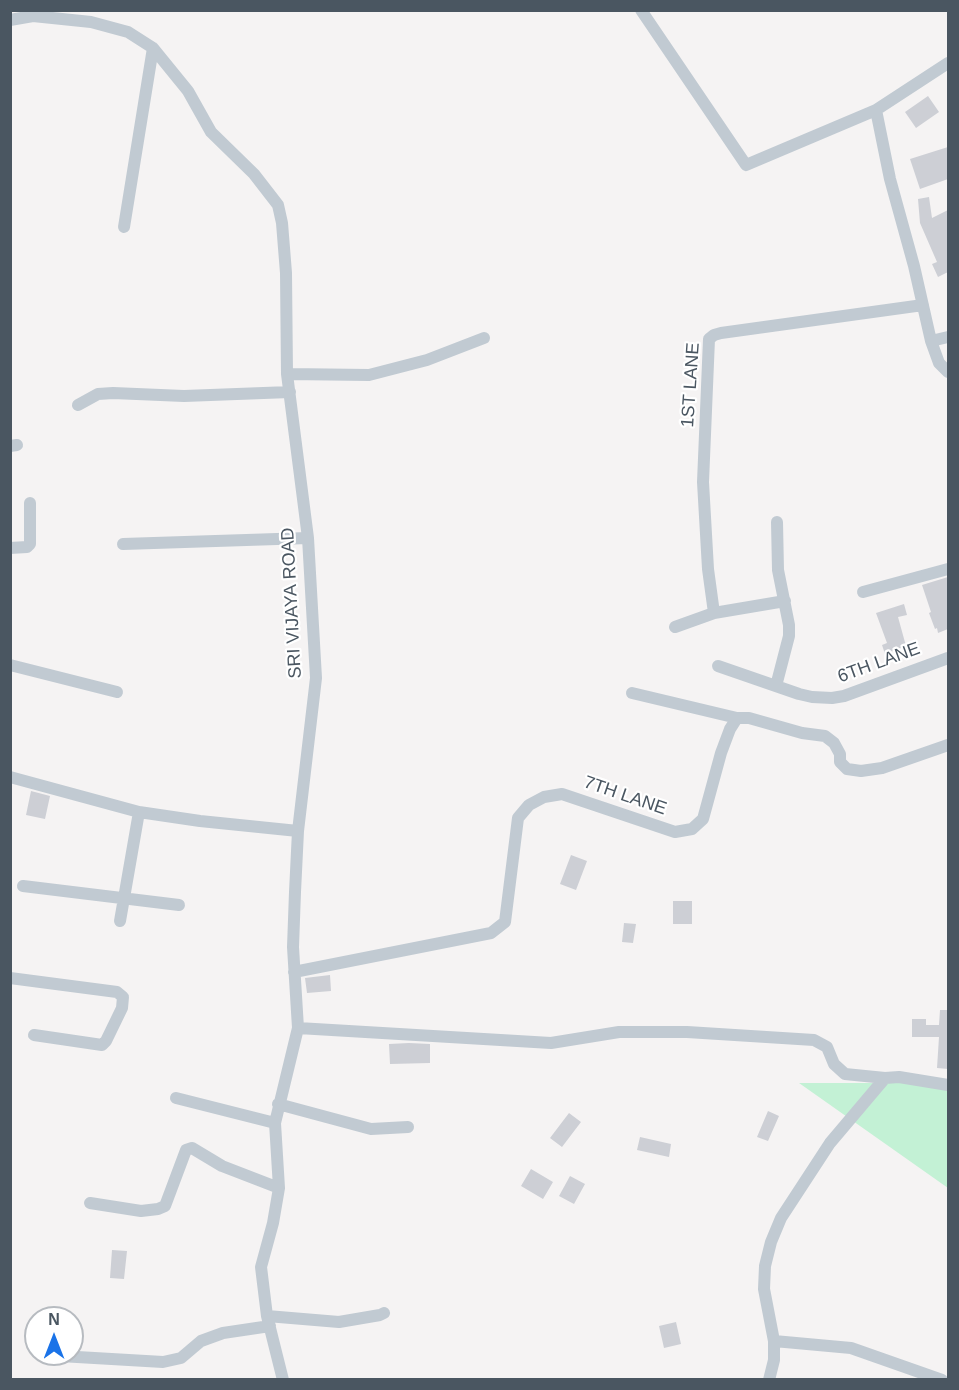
<!DOCTYPE html>
<style>
body{margin:0}
#map{position:relative;width:959px;height:1390px;overflow:hidden;background:#f5f3f3;font-family:Arial,sans-serif}
canvas{display:block}
.frame{position:absolute;inset:0;border:12px solid #4a5661;pointer-events:none}
.north{position:absolute;left:24px;top:1306px;width:60px;height:60px;box-sizing:border-box;background:#fff;border:2px solid #b7bbc0;border-radius:50%;rotate:0deg;font-size:16px;font-weight:700;line-height:24px;text-align:center;color:#4a5661}
.north::after{content:'';display:block;margin:auto;width:21px;height:27px;background:#1a73e8;clip-path:polygon(50% 0,100% 100%,50% 72%,0 100%)}
</style>
<div id="map">
<canvas width="959" height="1390"></canvas>
<div class="frame"></div>
<div class="north">N</div>
</div>
<script>
const c = document.querySelector('canvas').getContext('2d');
c.lineJoin = 'round';
function fillPath(path, color) { c.fillStyle = color; c.fill(path, 'evenodd'); }
const toPath = rows => new Path2D(rows.map(r => 'M' + r).join(''));
function stroke(path, color, width, dash) { c.strokeStyle = color; c.lineWidth = width; c.lineCap = dash ? 'butt' : 'round'; c.setLineDash(dash || []); c.stroke(path); }
function drawText(font, color, halo, rows, align = 'center') {
  c.font = font + ' Arial,sans-serif'; c.lineWidth = 4.5; c.setLineDash([]); c.textBaseline = 'middle'; c.strokeStyle = halo; c.fillStyle = color; for (const [text, x, y, turn = 0] of rows) {
    c.save(); c.translate(x, y); c.rotate((+turn || 0) * Math.PI / 180); c.textAlign = isNaN(turn) ? turn : align; if (halo) c.strokeText(text, 0, 0); c.fillText(text, 0, 0); c.restore();
  }
}
const green = toPath([
 [799,1083,948,1083,948,1188]
]);
const building = toPath([
 [928,96,939,112,916,128,905,112],
 [948,147,948,179,920,189,910,159],
 [929,197,932,218,948,210,948,272,938,277,932,264,937,262,920,223,918,199],
 [948,577,948,629,938,633,937,628,935,629,929,613,931,612,922,585],
 [904,604,907,615,898,617,906,646,885,654,882,645,887,643,876,613],
 [31,791,50,796,45,819,26,815],
 [571,855,587,861,576,890,560,884],
 [673,901,692,901,692,924,673,924],
 [624,923,636,924,633,943,622,942],
 [330,975,331,991,307,993,305,978],
 [940,1010,948,1010,948,1069,937,1068,939,1037,912,1037,912,1019,926,1019,926,1025,939,1025],
 [409,1043,430,1044,430,1063,390,1064,389,1044],
 [768,1111,779,1116,768,1141,757,1137],
 [569,1113,581,1122,562,1147,550,1138],
 [640,1137,671,1144,669,1157,637,1150],
 [531,1169,553,1182,543,1199,521,1186],
 [570,1176,585,1184,574,1204,559,1196],
 [112,1250,127,1251,124,1279,110,1278],
 [676,1322,681,1344,664,1348,659,1326]
]);
const street = toPath([
 [641,10,746,165,876,110,948,63],
 [10,20,33,16,91,22,128,32,153,48,188,91,211,132,254,174,278,205,282,223,286,273,287,374,308,538,316,678,298,831,295,892,293,947,298,1028,275,1123,279,1188,273,1223,261,1267,267,1316,283,1380],
 [876,110,890,179,914,266,931,341,939,363,948,372],
 [124,227,153,48],
 [931,341,948,337],
 [287,374,369,375,427,360,484,338],
 [78,405,98,394,113,393,184,396,290,392],
 [10,446,17,445],
 [123,544,308,538],
 [10,548,27,547,30,544,30,503],
 [863,592,948,569],
 [714,613,708,569,703,482,709,339,714,335,721,333,923,305],
 [675,627,714,613,785,601],
 [10,665,117,692],
 [718,666,799,694,812,697,832,698,844,696,948,658],
 [776,686,789,636,789,625,778,570,777,522],
 [632,693,737,718],
 [10,777,139,812,200,821,298,831],
 [23,886,179,905],
 [120,921,139,812],
 [294,972,491,933,505,922,518,818,529,805,544,797,562,794,675,832,692,829,703,819,721,753,730,729,737,718,749,718,802,733,825,736,834,743,840,754,840,762,847,769,861,771,882,768,948,745],
 [10,978,117,992,123,997,122,1008,106,1041,102,1045,34,1035],
 [298,1028,551,1043,619,1032,687,1032,814,1040,827,1047,834,1064,845,1074,885,1078],
 [176,1098,275,1123],
 [278,1104,371,1129,408,1127],
 [90,1203,141,1211,158,1209,165,1206,186,1150,192,1148,222,1166,279,1188],
 [267,1316,339,1322,380,1315,384,1313],
 [774,1341,851,1348,942,1380],
 [60,1356,163,1362,181,1358,201,1341,223,1333,270,1326],
 [769,1380,774,1360,774,1341,764,1289,765,1266,771,1242,781,1218,830,1143,885,1078,899,1077,948,1085]
]);
const streetNames = [
 ["1ST LANE",691,385,-86],
 ["SRI VIJAYA ROAD",292,603,-93],
 ["6TH LANE",879,663,-20],
 ["7TH LANE",625,796,19]
];
fillPath(green, '#c3f1d5');
fillPath(building, '#cdcfd5');
stroke(street, '#c1cad2', 12);
drawText('18px', '#4a5661', '#fff', streetNames);
</script>
